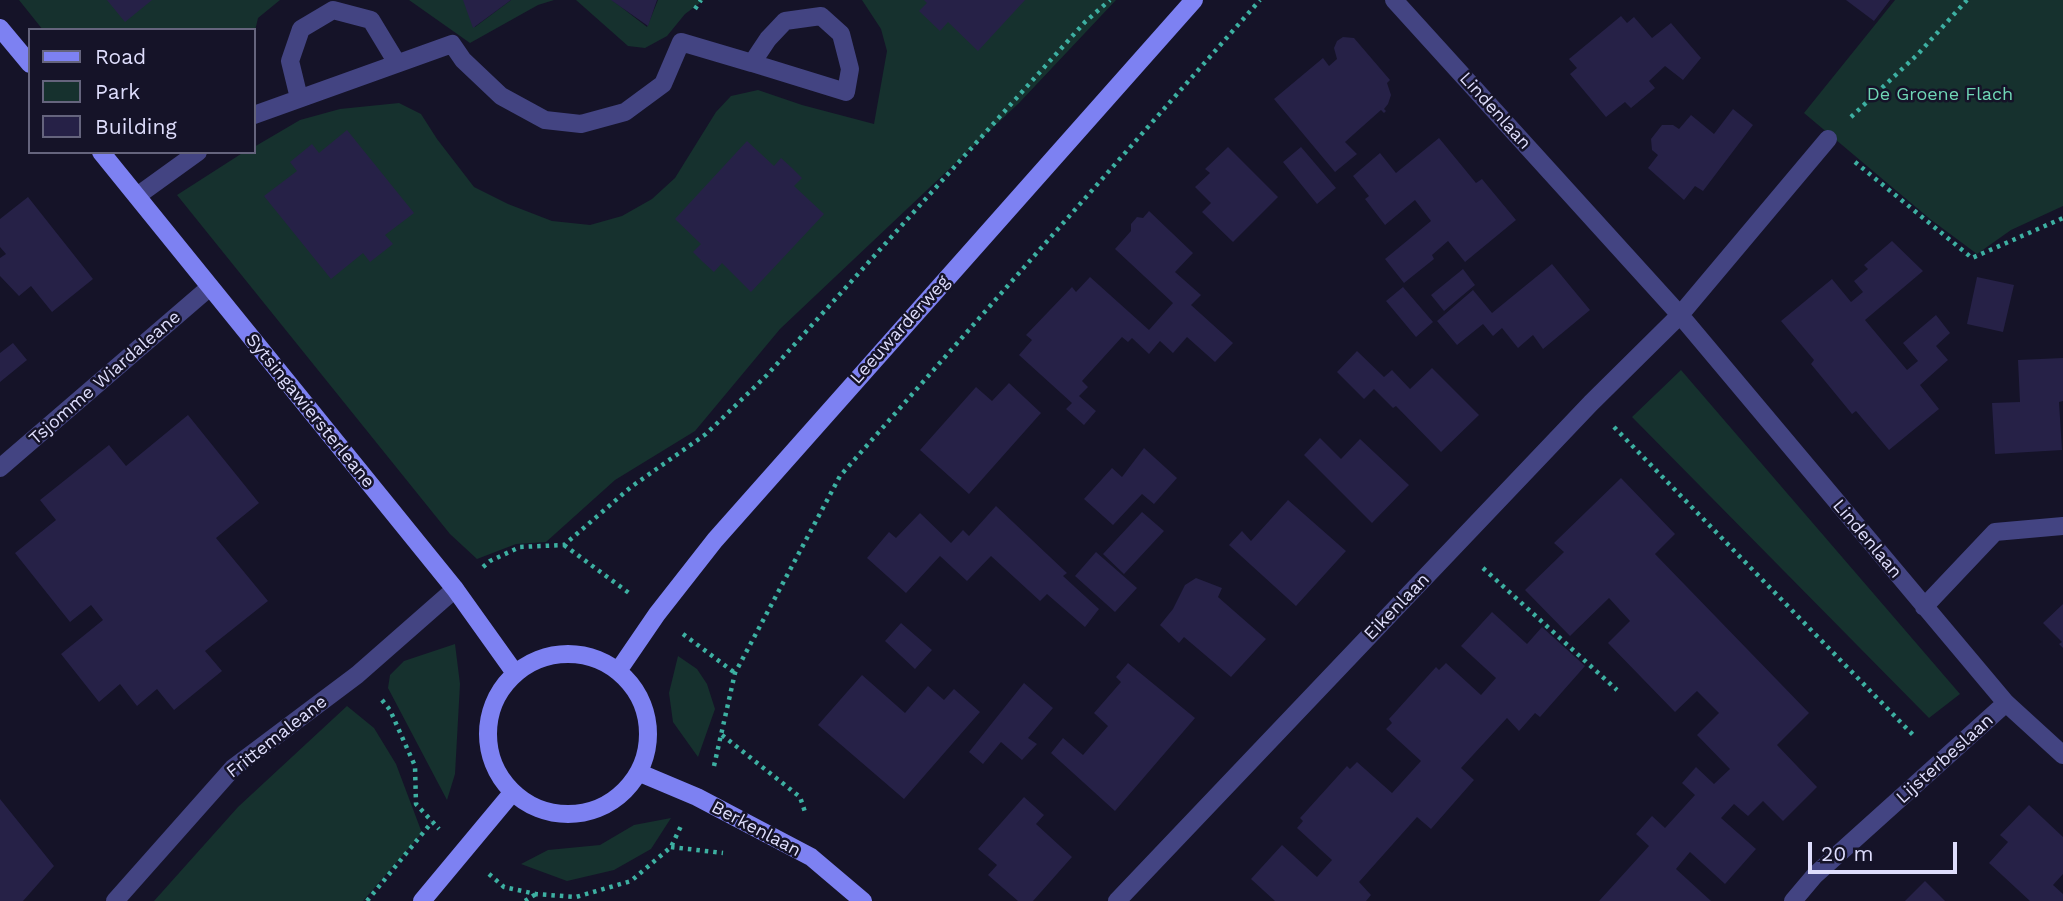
<!DOCTYPE html>
<style>
body{margin:0}
#map{position:relative;width:2063px;height:901px;overflow:hidden;background:#151328;font-family:"Work Sans",sans-serif}
canvas{display:block}
.legend{position:absolute;left:28px;top:28px;width:228px;height:126px;box-sizing:border-box;background:#151328;border:2px solid #65647d;margin:0;padding:9px 12px;list-style:none;font-size:21px;color:#deddfc}
.legend li{display:flex;align-items:center;gap:14px;height:35px}
.legend b{width:35px;border:2px solid #65647d}
.scale{position:absolute;left:1808px;top:842px;width:149px;height:32px;box-sizing:border-box;border:4px solid #deddfc;border-top:0;padding-left:9px;font-size:21px;line-height:24px;white-space:nowrap;color:#deddfc;-webkit-text-stroke:5px #151328;paint-order:stroke}
</style>
<div id="map">
<canvas width="2063" height="901"></canvas>
<ul class="legend">
<li><b style="height:9px;background:#7d81f2"></b>Road</li>
<li><b style="height:19px;background:#16312e"></b>Park</li>
<li><b style="height:19px;background:#262147"></b>Building</li>
</ul>
<div class="scale">20 m</div>
</div>
<script>
const c = document.querySelector('canvas').getContext('2d');
c.lineJoin = 'round';
function fillPath(path, color) { c.fillStyle = color; c.fill(path, 'evenodd'); }
const toPath = rows => new Path2D(rows.map(r => 'M' + r).join(''));
function stroke(path, color, width, dash) { c.strokeStyle = color; c.lineWidth = width; c.lineCap = dash ? 'butt' : 'round'; c.setLineDash(dash || []); c.stroke(path); }
function drawText(font, color, halo, rows, align = 'center') {
  c.font = font + ' "Work Sans",sans-serif'; c.lineWidth = 5; c.setLineDash([]); c.textBaseline = 'middle'; c.strokeStyle = halo; c.fillStyle = color; for (const [text, x, y, turn = 0] of rows) {
    c.save(); c.translate(x, y); c.rotate((+turn || 0) * Math.PI / 180); c.textAlign = isNaN(turn) ? turn : align; if (halo) c.strokeText(text, 0, 0); c.fillText(text, 0, 0); c.restore();
  }
}
const green = toPath([
 [19,0,280,0,258,18,254,35,254,30,43,30],
 [409,0,465,0,475,27,511,0,554,0,538,5,470,43],
 [576,0,612,0,647,27,658,0,704,0,685,14,667,36,645,48,628,46],
 [862,0,1116,0,1019,103,780,329,695,431,615,480,546,542,516,544,477,559,450,534,177,195,244,152,254,152,254,147,300,120,340,109,399,103,421,114,437,139,474,187,508,204,552,221,590,225,622,216,652,199,675,178,716,112,731,96,758,90,802,105,874,124,887,51,881,29],
 [1895,0,2063,0,2063,206,2011,230,1977,254,1930,219,1804,113],
 [1681,370,1960,694,1929,718,1632,417],
 [455,644,460,684,455,774,447,800,388,688,390,675,404,661],
 [678,656,697,669,707,684,715,709,698,757,673,722,669,693],
 [347,706,374,728,396,764,422,833,363,901,154,901,238,807],
 [671,818,651,849,614,870,567,881,521,864,548,850,600,845,634,825]
]);
const building = toPath([
 [107,0,152,0,125,22],
 [463,0,511,0,473,28],
 [611,0,657,0,648,26],
 [924,0,1025,0,978,51,948,22,940,31,919,11,927,3],
 [1846,0,1890,0,1874,21],
 [1621,16,1627,23,1634,17,1652,38,1671,23,1701,58,1683,80,1665,66,1649,81,1655,88,1631,108,1625,102,1606,117,1570,74,1577,68,1569,59],
 [1343,37,1354,38,1390,80,1387,83,1391,95,1388,104,1384,109,1386,111,1384,113,1381,110,1345,142,1357,154,1335,172,1274,99,1323,58,1329,66,1337,59,1334,48,1337,41],
 [1733,109,1753,125,1703,191,1695,186,1684,200,1648,168,1658,155,1652,150,1651,139,1662,125,1673,125,1679,129,1691,115,1714,134],
 [347,130,414,213,385,235,393,244,370,262,363,253,331,279,264,196,297,171,290,162,312,144,319,153],
 [1439,138,1476,183,1482,179,1516,220,1465,262,1448,241,1432,255,1434,259,1404,283,1385,259,1431,221,1415,200,1385,225,1365,199,1369,196,1353,176,1380,153,1396,173],
 [747,141,774,166,781,158,792,168,802,178,794,186,824,214,751,292,722,263,714,272,703,262,693,252,701,244,675,219],
 [1228,147,1278,197,1233,242,1202,212,1211,203,1195,187,1210,173,1205,169],
 [1301,147,1336,188,1317,204,1283,162],
 [28,197,93,279,52,312,31,286,19,296,0,276,0,258,6,254,0,247,0,219],
 [1149,211,1193,253,1175,272,1201,295,1191,305,1233,343,1215,362,1187,337,1173,353,1160,341,1149,354,1132,338,1128,342,1122,337,1082,381,1088,387,1079,396,1096,411,1084,425,1066,409,1072,403,1019,355,1032,340,1026,335,1072,287,1076,292,1090,277,1149,330,1173,303,1115,249,1131,231,1131,224,1137,217,1143,218],
 [1892,241,1923,271,1865,320,1907,370,1918,361,1903,343,1936,315,1950,333,1936,346,1948,360,1920,385,1939,409,1889,450,1856,411,1852,414,1811,364,1814,360,1781,321,1832,279,1851,302,1863,292,1854,281,1868,269,1864,265],
 [1552,264,1590,310,1543,349,1533,335,1518,348,1502,328,1493,336,1483,324,1457,345,1437,321,1473,290,1492,313],
 [1463,269,1475,285,1444,311,1431,295],
 [1977,277,2014,285,2003,332,1967,324],
 [1403,287,1433,322,1416,337,1386,301],
 [13,343,27,360,0,382,0,353],
 [1357,351,1384,377,1392,370,1410,389,1432,368,1479,415,1441,452,1396,406,1393,408,1374,389,1364,399,1337,372],
 [2063,358,2063,401,2059,402,2062,450,1995,454,1992,403,2020,402,2018,360],
 [1009,383,1041,413,969,494,920,450,976,387,992,401],
 [188,415,259,503,216,538,268,601,205,651,222,671,174,710,157,689,137,706,120,684,99,702,61,654,103,620,91,605,70,622,15,553,56,520,40,500,109,445,126,466],
 [1320,438,1341,459,1360,439,1409,485,1372,523,1304,455],
 [1144,448,1177,478,1154,504,1142,494,1113,525,1084,499,1112,468,1122,477],
 [1621,478,1675,534,1655,554,1809,713,1777,745,1817,787,1783,821,1763,801,1748,816,1734,804,1721,818,1756,849,1725,884,1690,852,1676,869,1711,901,1599,901,1649,846,1636,834,1652,816,1665,828,1695,795,1682,783,1696,767,1714,784,1730,769,1697,735,1719,713,1697,691,1675,712,1608,643,1630,621,1609,598,1570,636,1525,590,1564,552,1554,543],
 [1288,500,1346,551,1296,606,1229,545,1242,531,1251,541],
 [996,506,1067,573,1063,576,1099,609,1085,627,1047,594,1040,601,991,556,967,581,940,556,906,593,867,558,889,532,896,538,920,513,951,543,963,530,969,536],
 [1142,512,1164,531,1124,574,1103,554],
 [1096,552,1137,588,1115,612,1075,576],
 [1196,578,1222,588,1218,597,1266,639,1231,677,1184,637,1179,643,1160,625,1173,609,1185,585],
 [2063,604,2063,648,2059,644,2062,642,2043,623],
 [1492,612,1527,644,1542,627,1585,666,1540,717,1535,713,1519,731,1507,718,1461,768,1474,780,1431,829,1417,817,1359,882,1371,895,1366,901,1275,901,1251,879,1282,845,1317,877,1332,860,1297,828,1303,821,1300,818,1347,766,1350,769,1357,762,1392,793,1421,761,1386,729,1392,723,1389,719,1436,667,1439,670,1446,663,1481,695,1496,678,1461,646],
 [901,623,932,650,915,669,885,641],
 [1128,663,1195,718,1115,811,1051,753,1063,738,1083,755,1108,726,1094,713,1121,682,1116,677],
 [862,675,905,713,928,686,944,700,954,689,980,712,904,799,818,725],
 [1024,683,1053,708,1028,738,1037,744,1022,760,1001,742,983,764,969,752],
 [1024,797,1044,815,1036,824,1072,857,1033,901,1018,901,988,875,997,865,978,849],
 [0,799,54,866,23,901,0,901],
 [2029,805,2063,837,2063,874,2053,885,2063,894,2063,901,2030,901,1989,863,2008,842,2000,835],
 [1925,881,1945,901,1905,901]
]);
const path = toPath([
 [695,9,701,0],
 [1851,117,1918,54,1967,0],
 [1855,162,1972,258,2063,218],
 [1614,427,1915,737],
 [564,545,629,593],
 [483,567,490,561,520,547,564,545,631,487,706,434,767,375,1085,22,1110,0],
 [1483,568,1617,690],
 [683,634,735,673],
 [382,700,390,710,415,766,416,804,439,829],
 [722,735,800,797,806,815],
 [714,766,735,673,840,476,1260,0],
 [671,847,723,853],
 [489,874,504,887,536,894,576,897,631,881,671,847,681,826],
 [367,901,432,822],
 [525,901,536,894]
]);
const lane = toPath([
 [299,98,290,61,301,29,333,10,371,20,397,63],
 [254,115,452,44,463,60,501,96,545,120,581,124,625,112,663,84,681,42,752,63,768,39,785,21,821,16,841,34,850,69,846,92,752,63],
 [137,196,198,152]
]);
const street = toPath([
 [1394,0,1680,315,2006,703,2063,755],
 [0,468,210,287],
 [1924,607,1995,532,2063,526],
 [115,901,233,768,357,675,455,589],
 [1117,901,1591,403,1680,315,1828,139],
 [1793,901,1815,875,2006,703]
]);
const secondary = toPath([
 [0,28,30,64],
 [101,152,455,589,515,673],
 '488 734a80 80 0 1 1 160 0a80 80 0 1 1-160 0Z',
 [618,671,657,614,715,540,1194,0],
 [640,773,697,797,811,857,863,901],
 [422,901,512,793]
]);
const parkNames = [
 ["De Groene Flach",1940,95]
];
const streetNames = [
 ["Lindenlaan",1495,111,48],
 ["Leeuwarderweg",900,330,-48],
 ["Tsjomme Wiardaleane",105,378,-41],
 ["Sytsingawiersterleane",310,411,51],
 ["Lindenlaan",1867,539,50],
 ["Eikenlaan",1397,607,-46],
 ["Frittemaleane",277,737,-38],
 ["Lijsterbeslaan",1945,759,-42],
 ["Berkenlaan",756,829,28]
];
fillPath(green, '#16312e');
fillPath(building, '#262147');
stroke(path, '#3db0a2', 4.5, [3.5, 5]);
stroke(lane, '#434482', 18);
stroke(street, '#434482', 18);
stroke(secondary, '#7d81f2', 18);
drawText('18px', '#6fd6b6', '#151328', parkNames);
drawText('18px', '#deddfc', '#151328', streetNames);
</script>
